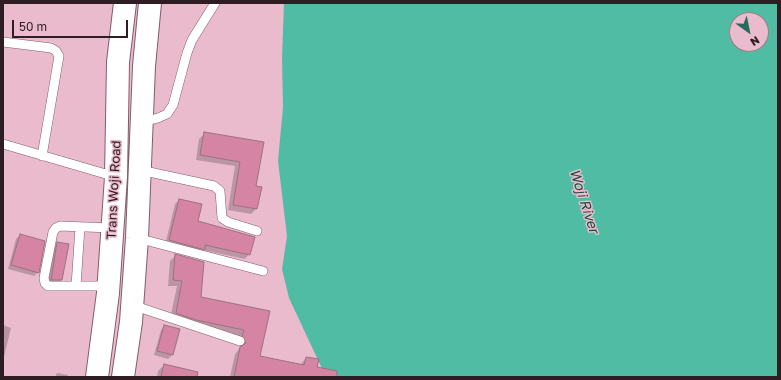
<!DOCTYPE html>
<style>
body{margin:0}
#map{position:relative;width:781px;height:380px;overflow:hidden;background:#eabbcc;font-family:"Golos Text",sans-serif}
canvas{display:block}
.frame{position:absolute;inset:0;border:4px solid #2f1d24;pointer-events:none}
.north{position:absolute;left:729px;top:12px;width:40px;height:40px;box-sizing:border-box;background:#eabbcc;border:1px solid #9f7c89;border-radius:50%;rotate:147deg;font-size:11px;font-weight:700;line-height:16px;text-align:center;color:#2f1d24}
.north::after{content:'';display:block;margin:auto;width:14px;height:18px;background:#286b5c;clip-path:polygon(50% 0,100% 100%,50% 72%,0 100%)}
.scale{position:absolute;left:12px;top:20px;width:116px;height:18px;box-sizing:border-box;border:2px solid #2f1d24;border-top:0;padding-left:5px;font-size:12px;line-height:14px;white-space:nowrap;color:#2f1d24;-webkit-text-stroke:3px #eabbcc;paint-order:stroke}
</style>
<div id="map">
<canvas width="781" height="380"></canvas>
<div class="frame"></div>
<div class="north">N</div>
<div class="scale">50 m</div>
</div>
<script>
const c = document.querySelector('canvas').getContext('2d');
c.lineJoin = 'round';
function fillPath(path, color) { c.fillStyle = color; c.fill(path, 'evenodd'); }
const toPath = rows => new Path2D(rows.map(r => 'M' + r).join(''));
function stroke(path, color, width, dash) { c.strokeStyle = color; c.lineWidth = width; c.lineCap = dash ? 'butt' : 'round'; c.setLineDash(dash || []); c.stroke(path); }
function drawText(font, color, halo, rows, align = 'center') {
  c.font = font + ' "Golos Text",sans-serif'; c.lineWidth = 3; c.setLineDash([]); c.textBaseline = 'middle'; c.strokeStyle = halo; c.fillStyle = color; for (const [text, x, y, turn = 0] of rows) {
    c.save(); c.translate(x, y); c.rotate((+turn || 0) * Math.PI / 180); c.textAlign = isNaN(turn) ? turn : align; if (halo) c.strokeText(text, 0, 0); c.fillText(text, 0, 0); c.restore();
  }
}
const water = toPath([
 [284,3,778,3,778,377,326,377,289,298,282,269,287,236,278,161,283,107,282,58],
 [737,20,761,20,761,44,737,44]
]);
const shadow = toPath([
 [204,134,262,143,255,187,256,209,251,214,228,210,235,166,196,160,199,139],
 [179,200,196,222,249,254,245,259,203,250,199,254,165,245,175,204],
 [20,235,38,272,34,276,8,269,16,239],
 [58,243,62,280,58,283,47,283,54,247],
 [176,255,200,298,268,312,259,357,300,365,306,358,314,377,230,377,235,354,240,348,237,342,238,335,190,326,170,319,177,286,168,286,170,261],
 [3,325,11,328,3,361],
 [165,326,179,330,172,355,168,359,154,355,161,330],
 [164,365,191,377,157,377,158,371],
 [57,373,68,375,67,377,55,377]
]);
const building = toPath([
 [204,132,264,142,256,186,262,187,257,209,233,205,240,162,200,155,204,132],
 [179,199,202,204,198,221,255,237,250,255,205,245,205,250,169,240,179,199],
 [20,234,45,241,39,273,11,265,20,234],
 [57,242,69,244,62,280,51,280,57,242],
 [175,254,204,262,201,297,270,311,260,356,304,365,306,357,319,359,317,367,337,371,337,377,234,377,240,347,246,343,242,336,244,330,196,320,176,313,182,281,173,280,175,254],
 [164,325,180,329,173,355,157,351,164,325],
 [164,364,198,372,197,377,161,377,164,364]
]);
const service = toPath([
 [3,42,51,48,56,51,59,56,42,156],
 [142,122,158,118,167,114,173,105,187,53,192,40,215,3],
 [3,144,116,177],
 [140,170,214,186,220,191,222,218,228,222,257,231],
 [137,238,263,271],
 [76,286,80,227],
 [108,286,48,286,45,283,44,278,53,232,56,228,60,226,112,228],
 [132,305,240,341]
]);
const secondary = toPath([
 [97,377,108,293,116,177,118,62,125,3],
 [123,377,131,322,137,238,144,66,150,3]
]);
const streetNames = [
 ["Trans Woji Road",114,190,-87]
];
const waterNames = [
 ["Woji River",584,201,72]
];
fillPath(water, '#50bca3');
fillPath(shadow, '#0003');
fillPath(building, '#d585a3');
stroke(building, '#9b7080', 1);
stroke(service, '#845b6a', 10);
stroke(secondary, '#845b6a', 24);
stroke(service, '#fff', 9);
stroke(secondary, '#fff', 22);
drawText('13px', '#2f1d24', '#eabbcc', streetNames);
drawText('italic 14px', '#1c4b40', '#eabbcc', waterNames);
</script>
